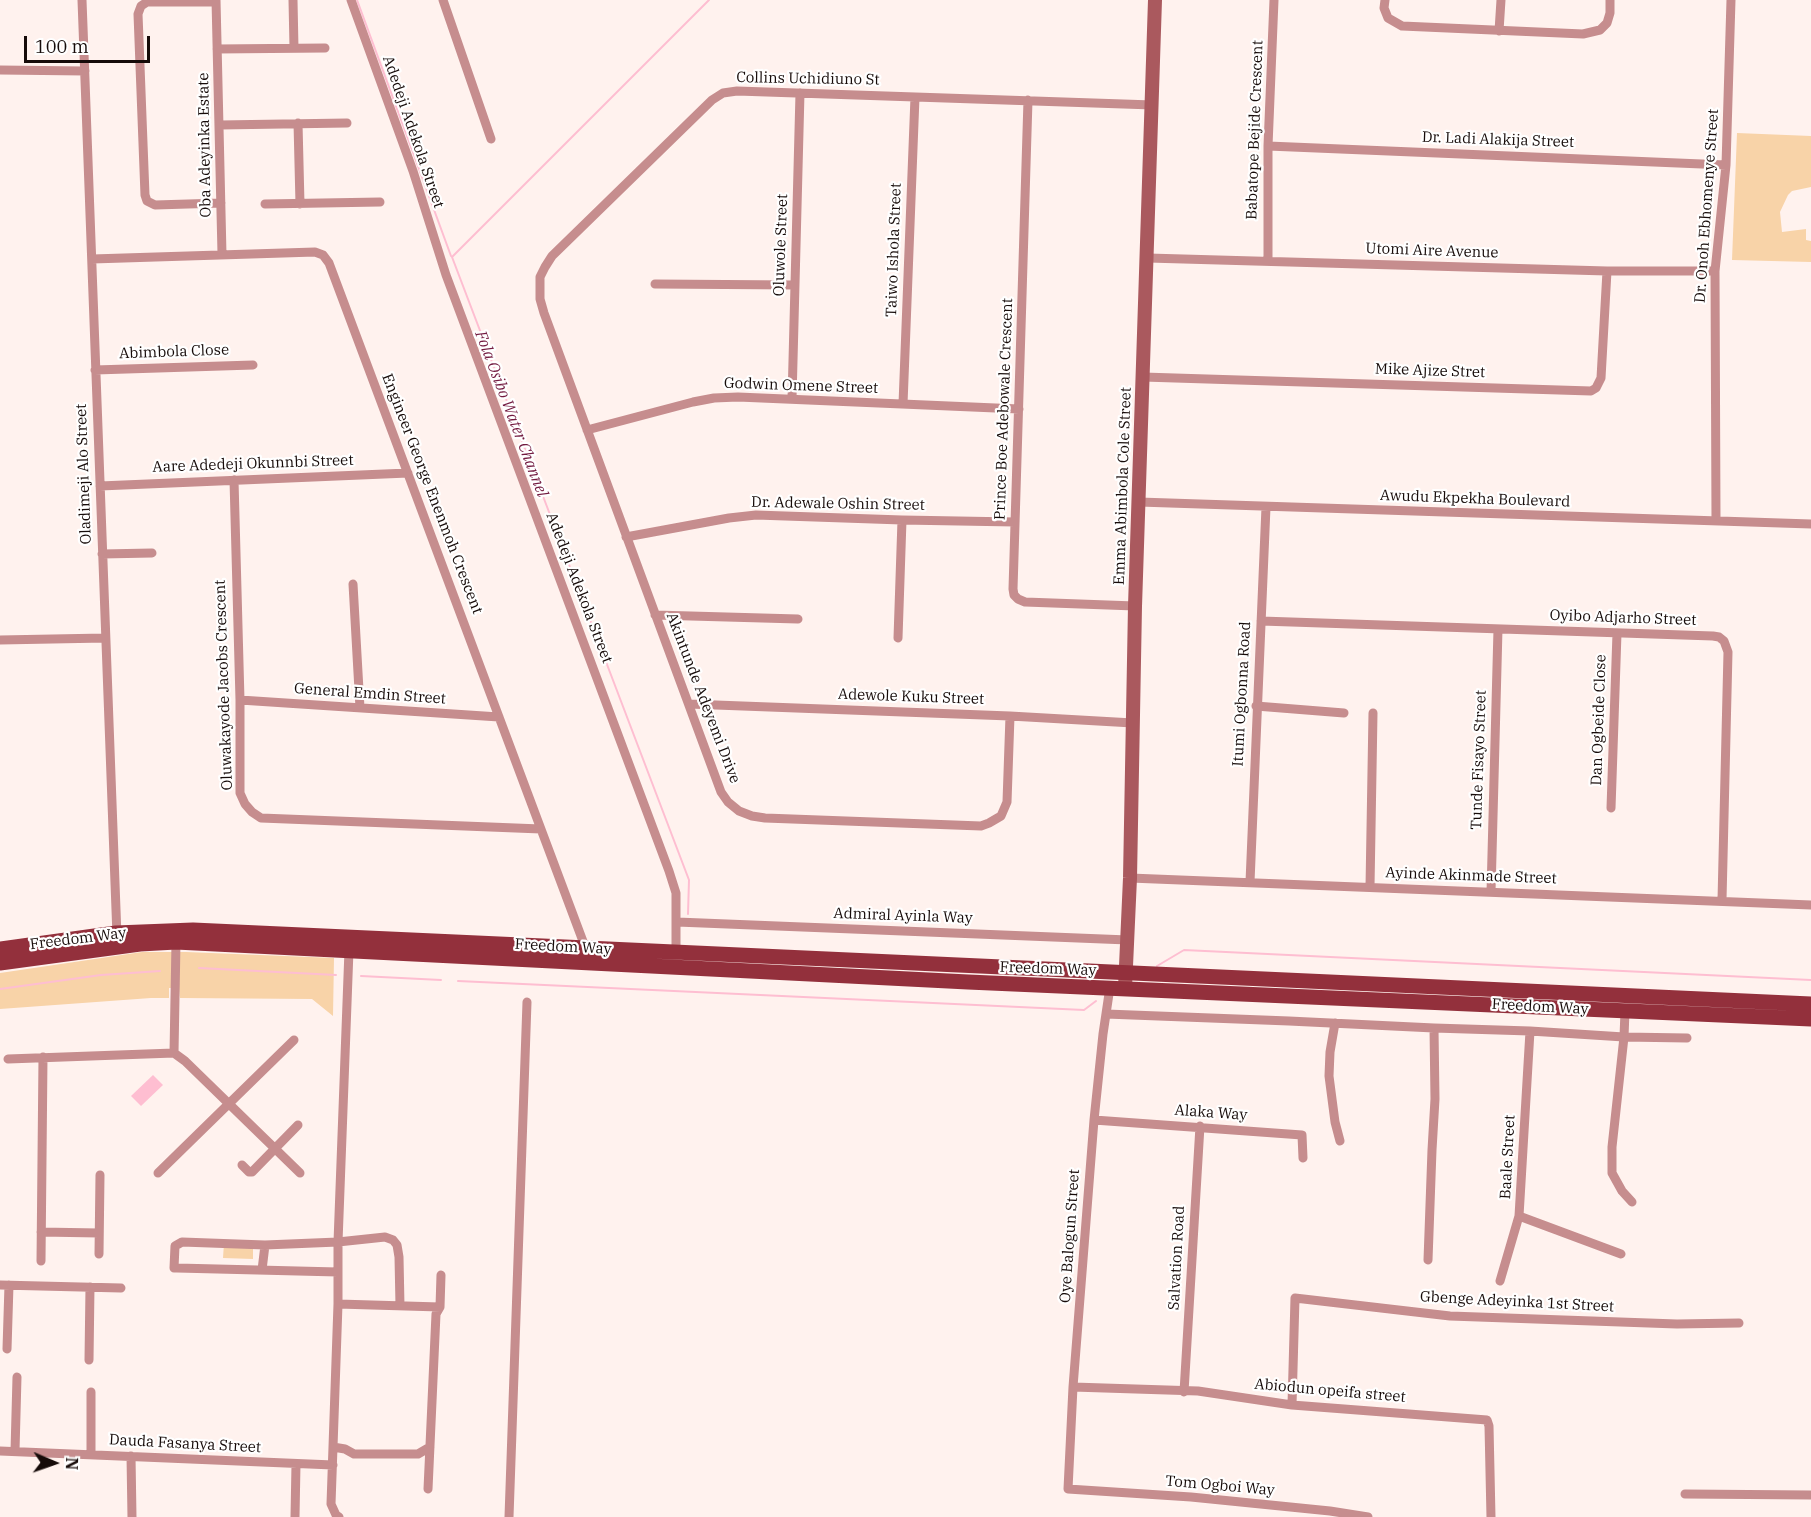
<!DOCTYPE html>
<style>
body{margin:0}
#map{position:relative;width:1811px;height:1517px;overflow:hidden;background:#fff2ee;font-family:"IBM Plex Serif",serif}
canvas{display:block}
.north{position:absolute;left:24px;top:1433px;width:60px;height:60px;-webkit-text-stroke:4px #fff;paint-order:stroke;rotate:92deg;font-size:16px;font-weight:700;line-height:24px;text-align:center;color:#160b09}
.north::after{content:'';display:block;margin:auto;width:21px;height:27px;background:#160b09;clip-path:polygon(50% 0,100% 100%,50% 72%,0 100%)}
.scale{position:absolute;left:24px;top:36px;width:126px;height:27px;box-sizing:border-box;border:3px solid #160b09;border-top:0;padding-left:8px;font-size:18px;line-height:21px;white-space:nowrap;color:#160b09;-webkit-text-stroke:4px #fff;paint-order:stroke}
</style>
<div id="map">
<canvas width="1811" height="1517"></canvas>
<div class="north">N</div>
<div class="scale">100 m</div>
</div>
<script>
const c = document.querySelector('canvas').getContext('2d');
c.lineJoin = 'round';
function fillPath(path, color) { c.fillStyle = color; c.fill(path, 'evenodd'); }
const toPath = rows => new Path2D(rows.map(r => 'M' + r).join(''));
function stroke(path, color, width, dash) { c.strokeStyle = color; c.lineWidth = width; c.lineCap = dash ? 'butt' : 'round'; c.setLineDash(dash || []); c.stroke(path); }
function drawText(font, color, halo, rows, align = 'center') {
  c.font = font + ' "IBM Plex Serif",serif'; c.lineWidth = 4.5; c.setLineDash([]); c.textBaseline = 'middle'; c.strokeStyle = halo; c.fillStyle = color; for (const [text, x, y, turn = 0] of rows) {
    c.save(); c.translate(x, y); c.rotate((+turn || 0) * Math.PI / 180); c.textAlign = isNaN(turn) ? turn : align; if (halo) c.strokeText(text, 0, 0); c.fillText(text, 0, 0); c.restore();
  }
}
const green = toPath([
 [1737,133,1811,136,1811,187,1792,191,1788,195,1780,212,1782,232,1806,229,1806,240,1811,241,1811,262,1732,260],
 [142,952,186,952,334,958,333,1016,312,999,180,998,179,988,169,988,169,998,151,998,0,1009,0,973],
 [224,1243,253,1244,253,1259,223,1258]
]);
const water = toPath([
 [153,1075,163,1085,141,1106,131,1096]
]);
const stream = toPath([
 [357,0,451,256],
 [688,914,689,880,452,257,709,0],
 [1157,966,1184,950,1811,980],
 [199,968,336,975],
 [361,976,441,980],
 [458,981,1084,1010,1096,1001],
 [0,989,101,975,160,971]
]);
const street = toPath([
 [82,0,117,936],
 [216,0,222,254],
 [293,0,294,48],
 [351,0,413,171,446,275,669,871,676,893,676,953],
 [443,0,491,139],
 [1385,0,1384,8,1388,18,1402,26,1583,34,1600,30,1607,23,1610,13,1610,0],
 [216,2,147,2,141,6,138,14,145,195,147,201,155,205,221,203],
 [1499,31,1501,0],
 [217,49,325,48],
 [0,70,85,71],
 [1028,100,1013,589,1014,595,1018,599,1025,602,1135,606],
 [298,123,300,204],
 [220,125,347,123],
 [1268,146,1726,165],
 [265,204,380,202],
 [1148,258,1607,271,1715,271],
 [92,259,315,252,323,255,329,263,587,952],
 [1268,261,1268,146,1274,0],
 [655,284,795,285],
 [95,370,253,365],
 [1143,377,1591,391,1596,388,1601,378,1607,271],
 [792,399,800,93],
 [903,404,915,97],
 [587,430,693,402,714,398,738,397,1019,409],
 [234,480,240,700,240,793,245,804,252,812,261,818,541,829],
 [100,486,408,473],
 [1139,502,1811,524],
 [1716,521,1715,271,1726,165,1731,0],
 [626,537,729,518,756,515,902,520,1015,522],
 [102,554,152,553],
 [353,584,360,708],
 [655,615,798,619],
 [1261,621,1713,636,1719,637,1724,641,1728,652,1722,900],
 [898,638,902,520],
 [0,640,105,638],
 [240,700,499,717],
 [689,704,1010,716,1133,723],
 [1256,706,1344,713],
 [1010,716,1007,802,1001,816,989,823,981,826,765,818,752,816,739,811,728,802,721,792,544,313,540,299,540,277,545,267,552,256,712,100,723,93,737,91,1153,105],
 [1611,808,1617,633],
 [1130,878,1811,905],
 [1250,882,1266,507],
 [1370,887,1373,713],
 [1491,892,1498,629],
 [677,922,1128,940],
 [1110,987,1103,1034,1094,1120,1073,1387,1068,1489,1191,1497,1330,1511,1368,1517],
 [1625,1011,1624,1037,1612,1147,1612,1173,1622,1191,1632,1202],
 [1106,1014,1289,1021,1434,1028,1530,1031,1624,1037,1687,1038],
 [1335,1023,1330,1052,1329,1076,1335,1122,1340,1141],
 [174,1053,176,942],
 [8,1059,174,1053,185,1061,300,1173],
 [1094,1120,1302,1135,1303,1158],
 [242,1165,249,1172,252,1172,298,1125],
 [158,1173,294,1040],
 [1519,1216,1621,1254],
 [41,1232,99,1233],
 [99,1254,100,1175],
 [1428,1260,1432,1150,1435,1099,1434,1028],
 [41,1261,43,1057],
 [262,1270,265,1245],
 [338,1272,177,1268,174,1268,175,1246,182,1242,265,1245,338,1242,385,1237,393,1240,397,1245,399,1257,400,1306],
 [1500,1281,1519,1216,1530,1031],
 [0,1285,121,1288],
 [338,1304,440,1307],
 [7,1349,9,1285],
 [89,1360,90,1287],
 [1073,1387,1198,1391,1292,1405,1487,1420,1489,1426,1491,1517],
 [1184,1392,1200,1126],
 [1292,1405,1295,1298,1450,1316,1677,1324,1739,1323],
 [333,1447,345,1449,354,1454,418,1454,430,1447],
 [0,1451,333,1465],
 [15,1451,17,1377],
 [91,1454,91,1392],
 [131,1456,132,1517],
 [428,1489,436,1314,440,1307,441,1275],
 [1685,1494,1811,1495],
 [295,1517,296,1464],
 [339,1517,336,1515,331,1504,338,1304,338,1242,349,950],
 [509,1517,527,1002]
]);
const secondary = toPath([
 [1125,988,1130,878,1135,606,1155,0]
]);
const primary = toPath([
 [0,949,116,933,193,930,1811,1004],
 [0,963,140,944,176,942,968,982,1811,1019]
]);
const streetNames = [
 ["Collins Uchidiuno St",808,79,1],
 ["Babatope Bejide Crescent",1255,130,-88],
 ["Adedeji Adekola Street",413,132,71],
 ["Dr. Ladi Alakija Street",1498,140,2],
 ["Oba Adeyinka Estate",205,145,-91],
 ["Dr. Onoh Ebhomenye Street",1707,206,-86],
 ["Oluwole Street",781,245,-88],
 ["Taiwo Ishola Street",894,250,-88],
 ["Utomi Aire Avenue",1432,251,2],
 ["Abimbola Close",174,352,-2],
 ["Mike Ajize Stret",1430,371,2],
 ["Godwin Omene Street",801,386,2],
 ["Prince Boe Adebowale Crescent",1004,409,-88],
 ["Aare Adedeji Okunnbi Street",253,464,-2],
 ["Oladimeji Alo Street",84,474,-92],
 ["Emma Abimbola Cole Street",1123,486,-88],
 ["Engineer George Enenmoh Crescent",432,494,69],
 ["Awudu Ekpekha Boulevard",1475,499,2],
 ["Dr. Adewale Oshin Street",838,504,1],
 ["Adedeji Adekola Street",579,588,69],
 ["Oyibo Adjarho Street",1623,618,2],
 ["Oluwakayode Jacobs Crescent",224,685,-92],
 ["General Emdin Street",370,694,4],
 ["Itumi Ogbonna Road",1242,694,-87],
 ["Adewole Kuku Street",911,697,2],
 ["Akintunde Adeyemi Drive",703,698,69],
 ["Dan Ogbeide Close",1599,720,-88],
 ["Tunde Fisayo Street",1479,760,-88],
 ["Ayinde Akinmade Street",1471,876,2],
 ["Admiral Ayinla Way",903,916,2],
 ["Freedom Way",78,939,-7],
 ["Freedom Way",563,947,3],
 ["Freedom Way",1048,969,2],
 ["Freedom Way",1540,1007,3],
 ["Alaka Way",1211,1113,4],
 ["Baale Street",1508,1157,-87],
 ["Oye Balogun Street",1070,1236,-86],
 ["Salvation Road",1177,1258,-87],
 ["Gbenge Adeyinka 1st Street",1517,1302,3],
 ["Abiodun opeifa street",1330,1391,5],
 ["Dauda Fasanya Street",185,1444,3],
 ["Tom Ogboi Way",1220,1486,5]
];
const waterNames = [
 ["Fola Osibo Water Channel",511,414,69]
];
fillPath(green, '#f8d3a8');
fillPath(water, '#febed1');
stroke(stream, '#febed1', 2);
stroke(street, '#c68d8e', 9);
stroke(secondary, '#aa595e', 14);
stroke(primary, '#93303c', 15);
drawText('15px', '#160b09', '#fff', streetNames);
drawText('italic 16px', '#731b41', '#fff', waterNames);
</script>
